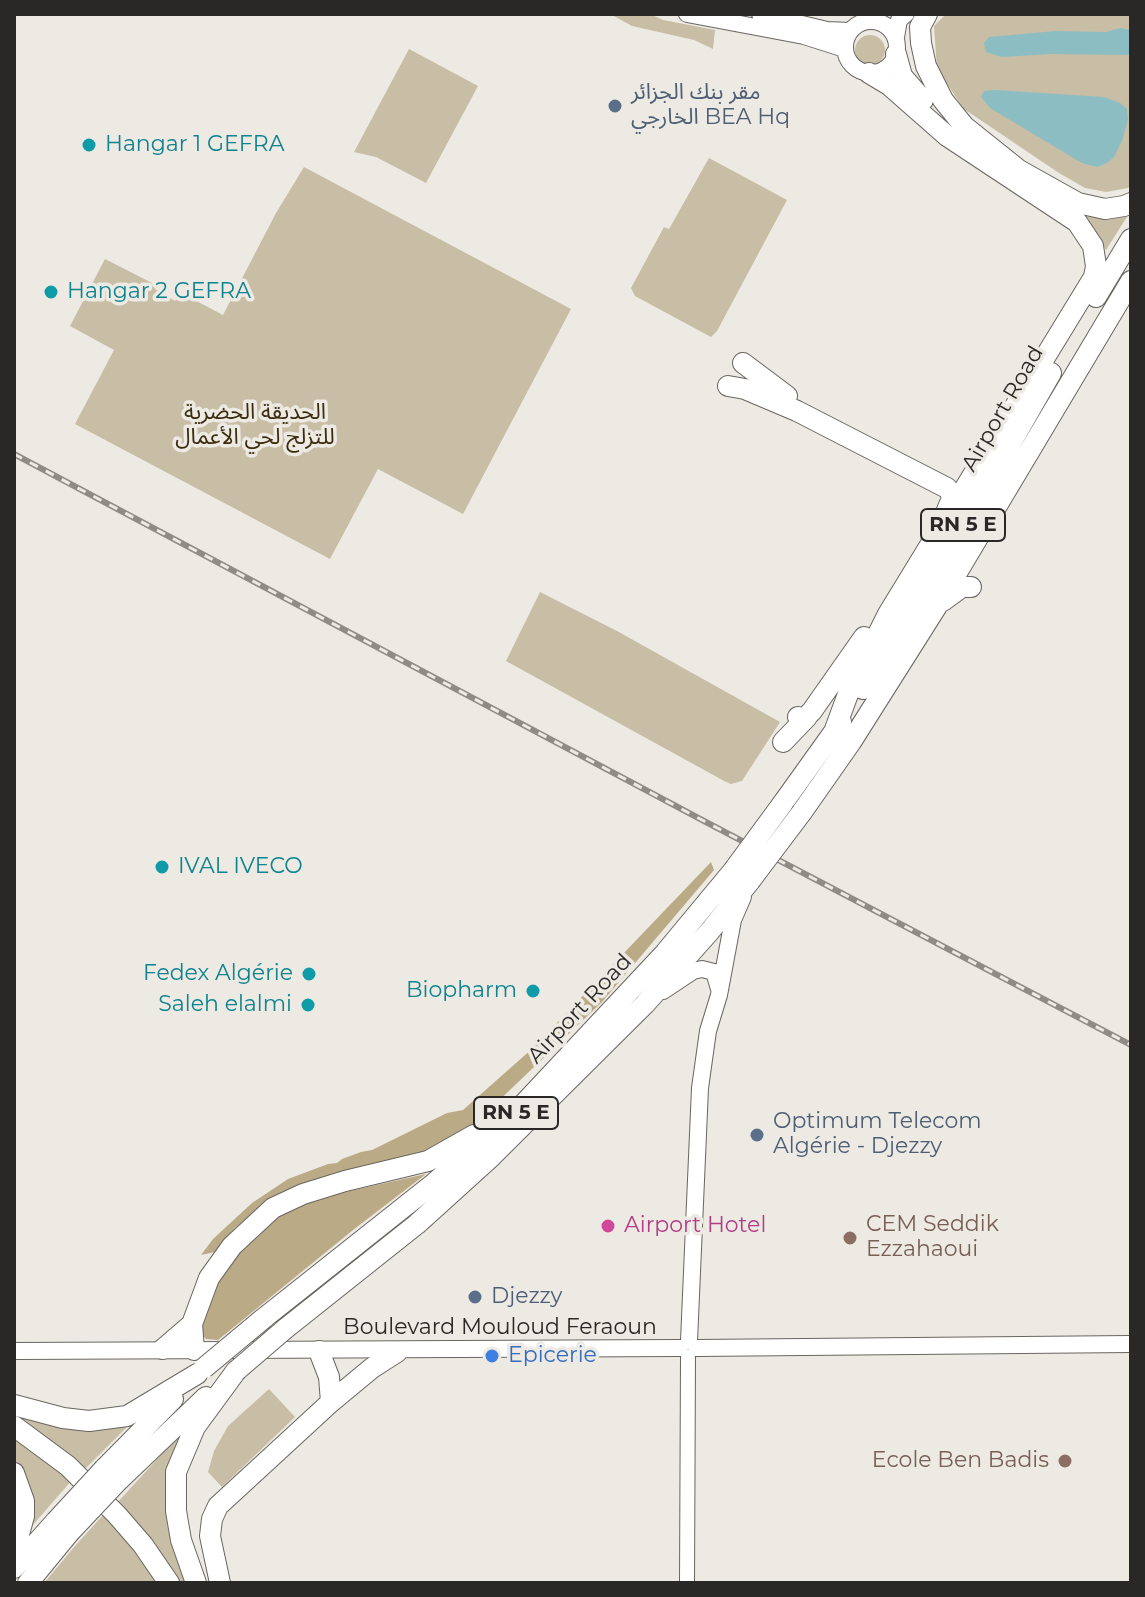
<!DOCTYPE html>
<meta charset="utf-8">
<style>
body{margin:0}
#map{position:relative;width:1145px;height:1597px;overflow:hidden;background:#edeae3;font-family:Montserrat,sans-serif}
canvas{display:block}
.frame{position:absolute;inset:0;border:16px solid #292826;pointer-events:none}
</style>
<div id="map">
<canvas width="1145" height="1597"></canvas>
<div class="frame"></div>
</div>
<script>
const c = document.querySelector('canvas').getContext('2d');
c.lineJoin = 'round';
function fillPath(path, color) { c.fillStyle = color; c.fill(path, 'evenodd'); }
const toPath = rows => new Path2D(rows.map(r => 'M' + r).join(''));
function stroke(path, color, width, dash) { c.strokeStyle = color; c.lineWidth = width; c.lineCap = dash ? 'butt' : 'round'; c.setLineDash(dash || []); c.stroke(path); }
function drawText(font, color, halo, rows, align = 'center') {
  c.font = font + ' Montserrat,"Noto Sans Arabic",sans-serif'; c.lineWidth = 7; c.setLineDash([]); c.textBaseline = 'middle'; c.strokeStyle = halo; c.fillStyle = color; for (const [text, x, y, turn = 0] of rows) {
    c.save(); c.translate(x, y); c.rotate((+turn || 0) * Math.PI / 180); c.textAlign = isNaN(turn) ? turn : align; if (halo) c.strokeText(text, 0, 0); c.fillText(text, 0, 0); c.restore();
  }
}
const green = toPath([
 [610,14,650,14,663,20,715,30,713,49,694,40,632,26],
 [946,14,1131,14,1131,185,1128,188,1106,192,1085,188,1059,173,964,109,937,69,934,26],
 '855 50a15 15 0 1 1 30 0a15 15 0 1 1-30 0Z',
 [409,49,478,86,426,183,376,157,354,152],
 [891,72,897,72,942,122,1065,202,1130,212,1106,250,1095,231,976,150,886,76],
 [709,158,787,200,717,331,711,337,635,296,631,288,664,227,669,229],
 [304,167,571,309,463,514,378,469,330,559,75,424,114,350,70,326,105,259,156,285,155,289,175,301,181,293,223,315,276,213],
 [540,592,617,631,780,722,742,781,731,784,726,782,506,661],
 [269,1389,295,1417,222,1487,208,1472,214,1451,228,1426],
 [14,1411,128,1426,82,1472,14,1419],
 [183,1431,176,1451,191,1583,177,1583,116,1504],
 [14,1434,72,1480,25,1534,14,1464],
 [105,1513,162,1583,44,1583,75,1546]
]);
const forest = toPath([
 [711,862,714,870,602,1002,467,1131,424,1152,257,1210,235,1228,215,1252,201,1255,213,1239,252,1203,288,1179,328,1164,337,1163,342,1159,361,1152,372,1150,447,1113,463,1110,533,1048],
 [426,1174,353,1230,218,1340,206,1339,201,1333,211,1292,242,1243,284,1212,327,1196]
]);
const water = toPath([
 [1120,28,1131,30,1131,55,1050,54,1002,57,986,52,984,43,989,37,1056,31,1106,32],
 [994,90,1104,97,1120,103,1127,109,1128,119,1122,141,1114,157,1107,163,1097,167,1082,163,990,108,981,97,984,91]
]);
const tertiary = toPath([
 [687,1583,688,1357]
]);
const secondary = toPath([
 [687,14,804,36,845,49],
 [760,14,827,30,850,31],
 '845 47a26 26 0 1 1 52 0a26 26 0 1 1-52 0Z',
 [896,37,899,20,906,14],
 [663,991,693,971,702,969,714,972,719,989],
 [689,1341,700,1088,708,1031,719,995,733,920,743,897],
 [696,1348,1131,1344],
 [14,1351,680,1348]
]);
const motorway = toPath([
 [927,14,920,27,921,43,926,66,943,100,964,126,1019,170,1078,203,1105,209,1124,206,1131,203],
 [896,54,902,76,923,100],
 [1096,297,1131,239],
 [743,363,787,396],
 [728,386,745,389,797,411,947,488,953,496,947,510],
 [943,601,962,587,971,587],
 [863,689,973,509,1051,373],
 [798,717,803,720,812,711,864,637],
 [834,732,848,694,888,614,1094,277,1096,266,1093,246,1077,222,947,136,889,85,869,73],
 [783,742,807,717],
 [783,803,841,722],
 [802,812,851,742,937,606,1131,281],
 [264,1318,433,1184,516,1112,665,953,733,871],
 [192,1324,194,1350],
 [285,1329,417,1224,491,1157,645,1004,710,931,750,881],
 [163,1349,192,1324,209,1278,232,1246,273,1208,303,1194,345,1181,428,1161,474,1135],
 [319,1351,329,1377,331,1402],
 [14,1405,63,1418,89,1421,127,1416,197,1374],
 [14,1426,68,1466,117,1515,143,1545,169,1583],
 [104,1469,173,1399],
 [14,1473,24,1501,24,1516,14,1552],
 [119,1480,206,1397],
 [14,1568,56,1521],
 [28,1583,69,1533],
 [196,1583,181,1540,176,1511,176,1472,195,1427,236,1371],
 [220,1583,210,1536,212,1519,218,1506,331,1402,372,1368,397,1352]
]);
const rail = toPath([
 [14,454,704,821,1131,1045]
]);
const motorwayBridge = toPath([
 [733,871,783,803],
 [750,881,802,812],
 [204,1368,264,1318],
 [236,1371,285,1329],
 [56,1521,104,1469],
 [69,1533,119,1480]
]);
const markers = [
 [615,106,8,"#5c6f8a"],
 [89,145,8,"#0f9aa8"],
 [51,292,8,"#0f9aa8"],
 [162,867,8,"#0f9aa8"],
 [309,974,8,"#0f9aa8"],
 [533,991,8,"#0f9aa8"],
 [308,1005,8,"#0f9aa8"],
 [757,1135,8,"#5c6f8a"],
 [608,1226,8,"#d1479c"],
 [850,1238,8,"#8d6e63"],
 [475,1297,8,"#5c6f8a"],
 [492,1356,8,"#3f7fe0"],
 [1065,1461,8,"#8d6e63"]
];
const shields = [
 [963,525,84],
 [516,1113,84]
];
const shieldNames = [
 ["RN 5 E",963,525],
 ["RN 5 E",516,1113]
];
const serviceNames = [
 ["مقر بنك الجزائر",631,93],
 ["الخارجي BEA Hq",631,118],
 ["Optimum Telecom",773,1122],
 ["Algérie - Djezzy",773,1147],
 ["Djezzy",491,1297]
];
const cultureNames = [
 ["Hangar 1 GEFRA",105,145],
 ["Hangar 2 GEFRA",67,292],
 ["IVAL IVECO",178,867],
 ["Fedex Algérie",293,974,"right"],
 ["Biopharm",517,991,"right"],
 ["Saleh elalmi",292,1005,"right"]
];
const streetNames = [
 ["Airport Road",1003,409,-60],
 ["Airport Road",580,1009,-47],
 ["Boulevard Mouloud Feraoun",500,1328]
];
const parkNames = [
 ["الحديقة الحضرية",255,413],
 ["للتزلج لحي الأعمال",255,438]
];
const educationNames = [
 ["CEM Seddik",866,1225],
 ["Ezzahaoui",866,1250],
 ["Ecole Ben Badis",1049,1461,"right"]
];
const hotelNames = [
 ["Airport Hotel",624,1226]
];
const shopNames = [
 ["Epicerie",508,1356]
];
fillPath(green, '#c8bda5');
fillPath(forest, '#baaa86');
fillPath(water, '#8cbdc2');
stroke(tertiary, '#696660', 16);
stroke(secondary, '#696660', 18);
stroke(motorway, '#696660', 22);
stroke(tertiary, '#fff', 14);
stroke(secondary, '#fff', 16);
stroke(motorway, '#fff', 20);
stroke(rail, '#8e8c87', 6);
stroke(rail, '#edeae3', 3, [9]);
stroke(motorwayBridge, '#696660', 22, []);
stroke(motorwayBridge, '#fff', 20);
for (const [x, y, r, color] of markers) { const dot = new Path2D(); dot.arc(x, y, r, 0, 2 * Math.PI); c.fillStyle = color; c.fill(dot); stroke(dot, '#edeae3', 3); }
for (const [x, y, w] of shields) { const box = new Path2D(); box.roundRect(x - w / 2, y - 16, w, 32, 6); c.fillStyle = '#edeae3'; c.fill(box); stroke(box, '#292826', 2); }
drawText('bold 20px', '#292826', null, shieldNames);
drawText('22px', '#4e5e75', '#edeae3', serviceNames, 'left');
drawText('22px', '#0d838f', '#edeae3', cultureNames, 'left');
drawText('22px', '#292826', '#edeae3', streetNames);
drawText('22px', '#3a2c0e', '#edeae3', parkNames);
drawText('22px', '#785e54', '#edeae3', educationNames, 'left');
drawText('22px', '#b23c85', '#edeae3', hotelNames, 'left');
drawText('22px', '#366cbe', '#edeae3', shopNames, 'left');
</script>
